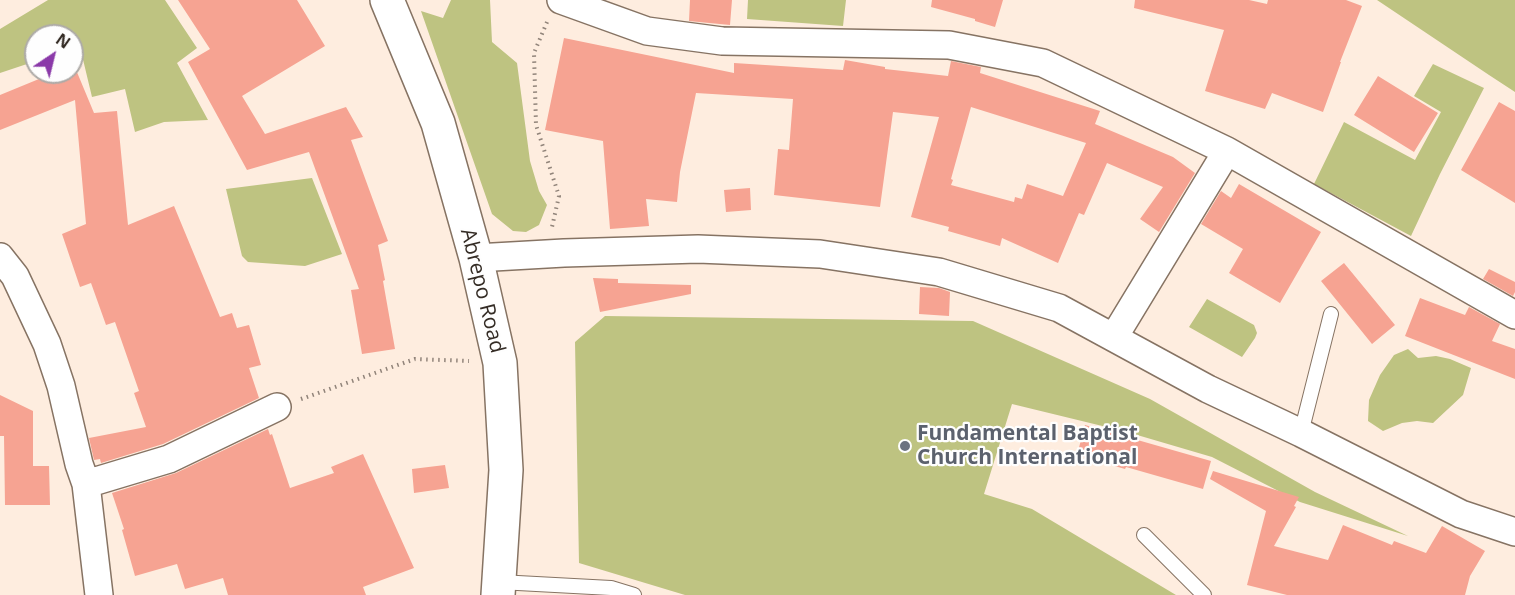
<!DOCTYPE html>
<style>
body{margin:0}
#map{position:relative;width:1515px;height:595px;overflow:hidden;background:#feeddf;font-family:"Open Sans",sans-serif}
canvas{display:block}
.north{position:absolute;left:24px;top:24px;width:60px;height:60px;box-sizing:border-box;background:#fefefe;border:2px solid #adaaa7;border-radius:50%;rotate:35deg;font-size:16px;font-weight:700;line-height:24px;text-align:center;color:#342c25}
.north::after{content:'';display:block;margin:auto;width:21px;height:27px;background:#8b3aa9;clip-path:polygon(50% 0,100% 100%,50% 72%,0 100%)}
</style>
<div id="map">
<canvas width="1515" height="595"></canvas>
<div class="north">N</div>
</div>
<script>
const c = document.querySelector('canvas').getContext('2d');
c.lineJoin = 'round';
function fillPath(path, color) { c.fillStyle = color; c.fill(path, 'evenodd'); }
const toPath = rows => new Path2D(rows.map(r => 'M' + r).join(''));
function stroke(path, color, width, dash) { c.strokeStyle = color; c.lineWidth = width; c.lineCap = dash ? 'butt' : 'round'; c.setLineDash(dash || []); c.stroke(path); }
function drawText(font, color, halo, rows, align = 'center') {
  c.font = font + ' "Open Sans",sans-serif'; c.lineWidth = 4.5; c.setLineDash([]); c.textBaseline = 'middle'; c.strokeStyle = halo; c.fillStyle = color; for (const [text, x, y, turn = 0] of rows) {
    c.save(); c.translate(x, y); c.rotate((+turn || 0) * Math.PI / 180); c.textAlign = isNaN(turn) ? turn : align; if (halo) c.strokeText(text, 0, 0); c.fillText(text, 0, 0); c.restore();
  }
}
const green = toPath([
 [48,0,165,0,197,48,177,63,208,120,164,122,135,132,125,89,92,97,80,47,72,50,72,36,36,36,36,61,0,73,0,29],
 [451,0,490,0,492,42,517,63,530,161,539,191,547,205,539,225,526,232,513,231,492,214,421,11,443,18],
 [748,0,846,0,843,26,747,19],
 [1377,0,1515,0,1515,92,1489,75],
 [1433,64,1484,88,1440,174,1411,236,1314,184,1344,122,1415,160,1441,112,1414,96],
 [312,178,342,254,305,266,248,262,242,256,226,189],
 [1207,299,1254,325,1257,333,1255,338,1242,357,1189,327],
 [605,316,973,321,1150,399,1315,492,1408,536,1300,502,1212,457,1127,432,1012,404,984,494,1032,509,1176,595,685,595,579,563,575,342],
 [1408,349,1418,358,1436,356,1450,359,1471,368,1463,395,1433,423,1417,421,1402,423,1383,431,1368,421,1369,400,1380,375,1394,355]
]);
const building = toPath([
 [178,0,297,0,325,46,242,96,265,134,346,107,363,137,351,140,388,241,378,245,385,280,383,281,395,349,362,354,351,290,359,289,309,152,247,170,188,62,210,49],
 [690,0,732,0,730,25,689,21],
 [932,0,1003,0,995,27,975,21,975,19,931,7],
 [1135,0,1249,0,1267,4,1268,0,1346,0,1362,6,1340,62,1341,62,1323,112,1272,93,1265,109,1205,91,1224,30,1134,8],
 [564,38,734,73,734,63,843,70,845,60,885,67,885,69,948,76,951,61,981,67,980,73,1100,111,1095,124,1173,157,1195,173,1159,232,1140,219,1163,187,1107,163,1084,215,1079,213,1058,263,1002,238,1000,246,948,231,949,227,911,217,939,117,893,112,880,207,774,195,778,149,789,150,793,99,696,93,680,172,677,202,646,199,649,226,610,229,603,141,545,130],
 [971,107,1086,143,1063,196,1027,184,1022,199,1015,197,1014,202,951,185,953,180,951,179],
 [72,65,74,65,94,113,117,111,128,225,174,206,220,317,232,313,237,328,249,325,261,365,249,368,259,398,163,444,101,463,100,459,94,460,89,438,146,427,134,393,139,391,115,322,106,325,91,283,80,287,62,234,86,224,75,100,0,130,0,95,56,72,72,72],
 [1378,76,1438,113,1414,152,1354,115],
 [1499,102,1515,111,1515,203,1461,170],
 [1239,184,1321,232,1280,303,1229,273,1243,249,1201,224,1221,191,1231,198],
 [750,188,751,210,726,212,724,190],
 [1344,263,1395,325,1372,344,1321,281],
 [1489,269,1515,282,1515,292,1513,296,1483,279],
 [593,278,618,279,618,283,691,285,691,294,600,312],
 [920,287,939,288,950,292,949,316,919,314],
 [1420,298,1465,315,1469,307,1500,324,1492,341,1515,349,1515,379,1405,336],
 [0,395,33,411,33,466,49,466,50,505,5,505,4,436,0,436],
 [1085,425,1211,461,1203,489,1126,467,1125,469,1077,455],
 [268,429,270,435,272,434,290,488,334,473,331,467,363,454,414,568,363,587,366,595,228,595,223,578,185,589,177,564,135,576,122,530,124,529,112,493,176,473],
 [445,465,449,488,414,493,412,469],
 [1213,471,1299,497,1294,506,1296,507,1274,546,1328,560,1343,525,1392,545,1394,541,1426,553,1442,526,1485,551,1470,576,1465,595,1287,595,1247,585,1266,511,1210,479]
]);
const path = toPath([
 [547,22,534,53,536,125,559,196,552,227],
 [301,399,415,359,469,361]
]);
const lane = toPath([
 [1301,433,1331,314],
 [1144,535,1204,595],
 [499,582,611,588,634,595]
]);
const street = toPath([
 [561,0,647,31,722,41,949,45,1043,63,1227,151,1114,337],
 [1227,151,1515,315],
 [0,257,15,276,47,344,61,386,79,464,86,484,99,595],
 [476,258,564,253,698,249,820,254,939,272,1059,308,1208,389,1301,433,1461,514,1515,532],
 [86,484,169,459,277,407]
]);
const secondary = toPath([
 [387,0,438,123,476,258,500,363,506,470,498,595]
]);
const markers = [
 [905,446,6,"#6b7280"]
];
const streetNames = [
 ["Abrepo Road",482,291,76]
];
const worshipNames = [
 ["Fundamental Baptist",917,434],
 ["Church International",917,458]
];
fillPath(green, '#bec381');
fillPath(building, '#f6a392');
stroke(lane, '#867363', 16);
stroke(street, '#867363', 30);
stroke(secondary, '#867363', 36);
stroke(path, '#91847a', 4, [1.5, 4.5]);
stroke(lane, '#fff', 14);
stroke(street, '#fff', 27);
stroke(secondary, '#fff', 33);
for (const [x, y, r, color] of markers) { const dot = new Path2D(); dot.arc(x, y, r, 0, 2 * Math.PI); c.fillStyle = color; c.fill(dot); stroke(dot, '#fefefe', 2); }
drawText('21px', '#342c25', '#fefefe', streetNames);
drawText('bold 21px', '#5b616d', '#fefefe', worshipNames, 'left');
</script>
